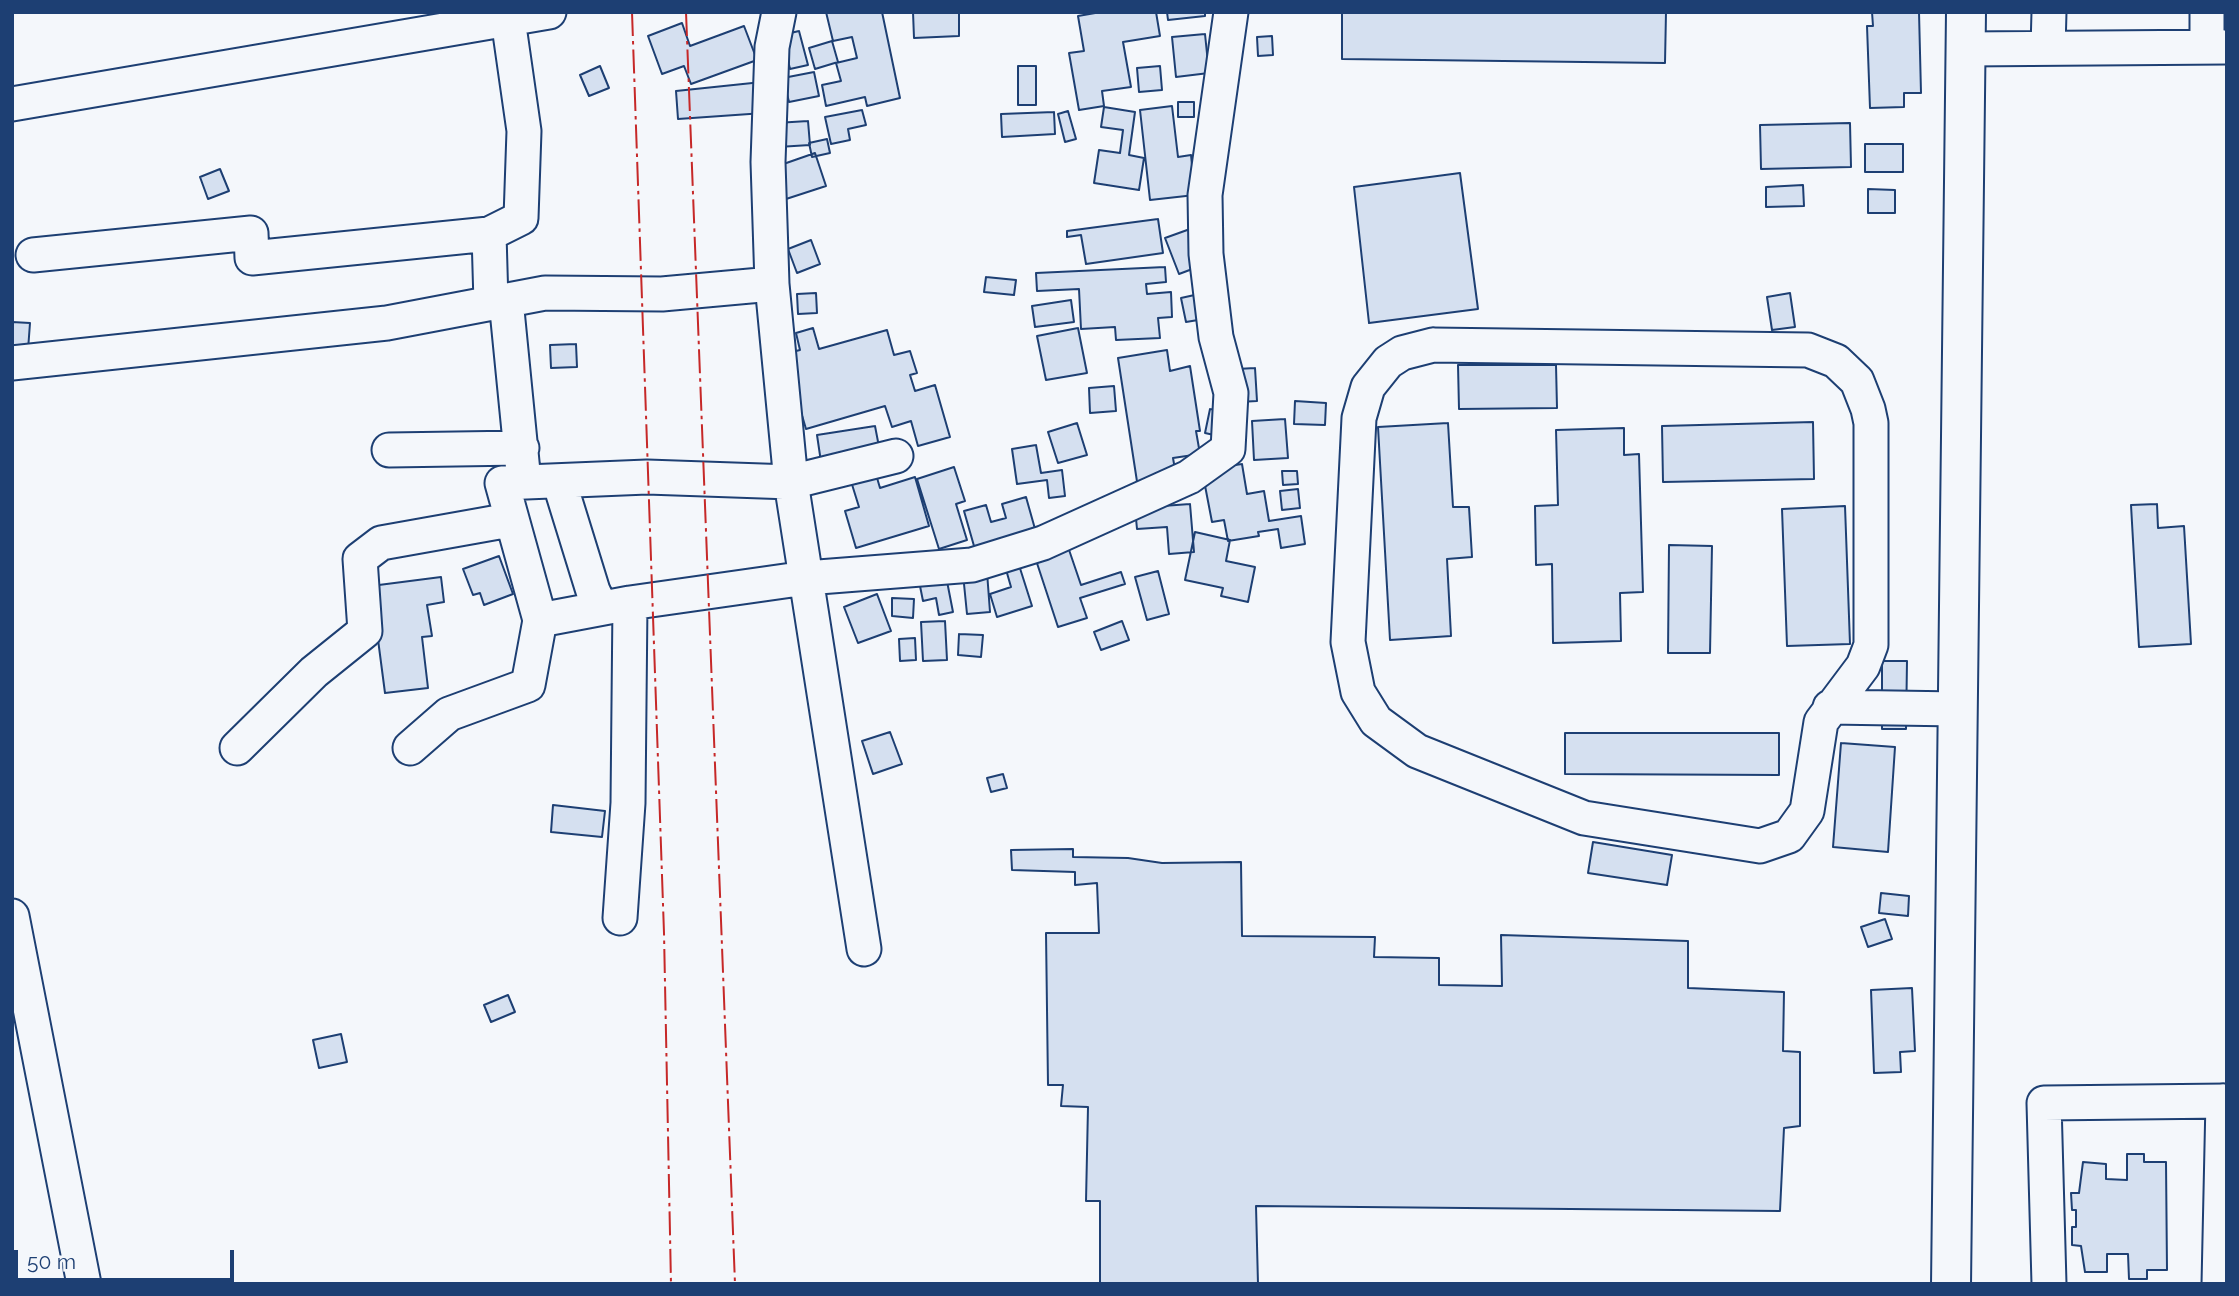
<!DOCTYPE html>
<style>
body{margin:0}
#map{position:relative;width:2239px;height:1296px;overflow:hidden;background:#f4f7fb;font-family:Raleway,sans-serif}
canvas{display:block}
.frame{position:absolute;inset:0;border:14px solid #1d3f73;pointer-events:none}
.scale{position:absolute;left:14px;top:1250px;width:220px;height:32px;box-sizing:border-box;border:4px solid #1d3f73;border-top:0;padding-left:9px;font-size:21px;line-height:24px;white-space:nowrap;color:#1d3f73;-webkit-text-stroke:5px #f4f7fb;paint-order:stroke}
</style>
<div id="map">
<canvas width="2239" height="1296"></canvas>
<div class="frame"></div>
<div class="scale">50 m</div>
</div>
<script>
const c = document.querySelector('canvas').getContext('2d');
c.lineJoin = 'round';
function fillPath(path, color) { c.fillStyle = color; c.fill(path, 'evenodd'); }
const toPath = rows => new Path2D(rows.map(r => 'M' + r).join(''));
function stroke(path, color, width, dash) { c.strokeStyle = color; c.lineWidth = width; c.lineCap = dash ? 'butt' : 'round'; c.setLineDash(dash || []); c.stroke(path); }
const building = toPath([
 [826,12,882,12,900,98,867,106,865,97,826,106,822,85,841,81,836,63,857,58,852,37,833,41,826,12],
 [913,12,959,12,959,36,914,38,913,12],
 [1101,12,1156,12,1160,36,1123,42,1131,87,1102,91,1104,106,1079,110,1069,53,1084,51,1078,16,1101,12],
 [1167,12,1205,12,1205,16,1168,20,1167,12],
 [1342,12,1666,12,1665,63,1342,59,1342,12],
 [1872,12,1919,12,1921,93,1904,93,1904,107,1870,108,1867,26,1873,26,1872,12],
 [682,23,690,46,744,26,757,60,691,84,684,66,662,74,648,36,682,23],
 [799,31,808,65,790,69,782,35,799,31],
 [1205,34,1209,73,1176,77,1172,37,1205,34],
 [1272,36,1273,55,1258,56,1257,37,1272,36],
 [832,41,838,62,815,69,809,48,832,41],
 [600,66,609,88,589,96,580,75,600,66],
 [1018,66,1036,66,1036,105,1018,105,1018,66],
 [1160,66,1162,90,1139,92,1137,68,1160,66],
 [814,72,819,96,789,102,783,78,814,72],
 [762,82,764,113,678,119,676,91,762,82],
 [1178,102,1194,102,1194,117,1178,117,1178,102],
 [1172,106,1178,157,1191,155,1195,195,1150,200,1140,110,1172,106],
 [1104,107,1135,112,1129,155,1144,158,1139,190,1094,183,1099,150,1120,153,1123,130,1101,127,1104,107],
 [862,110,866,125,848,129,850,140,831,144,825,117,862,110],
 [1068,111,1076,139,1065,142,1058,114,1068,111],
 [1054,112,1055,134,1002,137,1001,114,1054,112],
 [808,121,810,145,778,147,776,123,808,121],
 [1850,123,1851,167,1761,169,1760,125,1850,123],
 [827,139,830,153,812,157,809,143,827,139],
 [1865,144,1903,144,1903,172,1865,172,1865,144],
 [815,153,826,186,783,200,772,168,815,153],
 [220,169,229,191,208,199,200,177,220,169],
 [1460,173,1478,309,1369,323,1354,187,1460,173],
 [1803,185,1804,206,1766,207,1766,187,1803,185],
 [1868,189,1895,190,1895,213,1868,213,1868,189],
 [1158,219,1163,253,1086,264,1081,235,1067,237,1067,231,1158,219],
 [1190,229,1203,265,1179,274,1165,238,1190,229],
 [811,240,820,264,797,273,788,249,811,240],
 [1165,267,1166,282,1146,284,1147,294,1171,292,1172,317,1158,318,1160,338,1116,340,1115,327,1081,329,1079,289,1037,291,1036,273,1165,267],
 [986,277,1016,280,1014,295,984,292,986,277],
 [816,293,817,313,798,314,797,294,816,293],
 [1790,293,1795,327,1772,330,1767,297,1790,293],
 [1199,294,1204,319,1186,322,1181,298,1199,294],
 [1071,300,1074,322,1035,327,1032,306,1071,300],
 [12,322,30,323,28,350,12,348,12,322],
 [813,328,819,349,887,330,894,355,910,351,917,373,910,375,915,391,935,385,950,437,918,446,911,421,892,427,885,406,806,429,784,354,800,350,796,333,813,328],
 [1078,328,1087,373,1046,380,1037,336,1078,328],
 [576,344,577,367,551,368,550,345,576,344],
 [1167,350,1170,371,1190,366,1200,431,1196,431,1200,454,1173,458,1177,481,1138,488,1118,358,1167,350],
 [1458,365,1556,365,1557,408,1459,409,1458,365],
 [1255,368,1257,401,1239,402,1237,369,1255,368],
 [1114,386,1116,411,1090,413,1089,388,1114,386],
 [1295,401,1326,403,1325,425,1294,424,1295,401],
 [1210,409,1228,412,1223,437,1205,433,1210,409],
 [1285,419,1288,458,1254,460,1252,421,1285,419],
 [1813,422,1814,479,1663,482,1662,426,1813,422],
 [1077,423,1087,455,1058,463,1048,432,1077,423],
 [1448,423,1453,507,1469,507,1472,557,1447,559,1451,636,1390,640,1378,427,1448,423],
 [875,426,880,452,821,462,817,435,875,426],
 [1624,428,1624,455,1639,454,1643,592,1620,593,1621,641,1553,643,1552,564,1536,565,1535,506,1558,505,1556,430,1624,428],
 [1036,445,1041,473,1062,470,1065,496,1049,498,1047,480,1017,484,1012,449,1036,445],
 [1242,464,1247,494,1264,491,1269,521,1301,516,1305,544,1281,548,1278,529,1258,532,1259,536,1228,541,1224,520,1212,522,1202,470,1242,464],
 [954,467,965,501,956,504,967,540,939,549,917,479,954,467],
 [875,471,880,488,915,477,929,526,856,548,845,511,859,507,850,478,875,471],
 [1282,471,1297,471,1298,484,1283,485,1282,471],
 [1298,489,1300,508,1282,510,1280,491,1298,489],
 [1026,497,1037,536,976,553,964,511,986,505,991,522,1006,518,1002,504,1026,497],
 [1190,504,1194,552,1169,554,1167,527,1137,529,1135,508,1190,504],
 [2157,504,2158,528,2184,526,2191,644,2139,647,2131,505,2157,504],
 [1845,506,1850,644,1787,646,1782,509,1845,506],
 [1195,532,1230,540,1226,561,1255,567,1248,602,1221,596,1223,588,1185,580,1195,532],
 [1066,541,1081,585,1121,572,1125,584,1080,598,1087,618,1058,627,1033,551,1066,541],
 [1669,545,1712,546,1710,653,1668,653,1669,545],
 [499,556,513,594,484,605,480,593,473,595,463,569,499,556],
 [1018,562,1032,606,997,617,990,594,1011,587,1005,566,1018,562],
 [945,571,953,612,939,615,936,598,923,601,918,576,945,571],
 [1158,571,1169,614,1147,620,1135,577,1158,571],
 [987,572,990,612,967,614,963,574,987,572],
 [441,577,444,602,427,605,432,636,422,637,428,688,385,693,371,586,441,577],
 [877,594,891,631,858,643,844,607,877,594],
 [892,598,914,599,913,618,892,616,892,598],
 [945,621,947,660,923,661,921,622,945,621],
 [1122,621,1129,640,1101,650,1094,632,1122,621],
 [959,634,983,635,981,657,958,655,959,634],
 [915,638,916,660,900,661,899,639,915,638],
 [1882,661,1907,661,1906,729,1882,729,1882,661],
 [890,732,902,764,873,774,862,741,890,732],
 [1565,733,1779,733,1779,775,1565,774,1565,733],
 [1841,743,1895,747,1888,852,1833,847,1841,743],
 [1003,774,1007,788,991,792,987,778,1003,774],
 [553,805,605,811,602,837,551,832,553,805],
 [1593,842,1672,855,1667,885,1588,873,1593,842],
 [1073,849,1073,857,1128,858,1162,863,1241,862,1242,936,1375,937,1374,957,1439,958,1439,985,1502,986,1501,935,1688,941,1688,988,1784,992,1783,1051,1800,1052,1800,1126,1784,1128,1780,1211,1256,1206,1258,1284,1100,1284,1100,1201,1086,1201,1088,1107,1061,1106,1063,1085,1048,1085,1046,933,1099,933,1097,883,1075,885,1075,872,1012,870,1011,850,1073,849],
 [1881,893,1909,896,1908,916,1879,913,1881,893],
 [1885,919,1892,939,1868,947,1861,927,1885,919],
 [1912,988,1915,1051,1900,1052,1901,1072,1874,1073,1871,990,1912,988],
 [508,995,515,1012,491,1022,484,1005,508,995],
 [341,1034,347,1062,319,1068,313,1040,341,1034],
 [2127,1154,2144,1154,2144,1162,2166,1162,2167,1270,2147,1270,2147,1279,2129,1279,2128,1254,2107,1254,2107,1272,2085,1272,2081,1246,2072,1245,2072,1227,2076,1227,2076,1210,2072,1210,2071,1193,2079,1193,2083,1162,2106,1164,2106,1179,2127,1180,2127,1154]
]);
const minor = toPath([
 [779,12,772,47,768,162,772,284,791,482,864,949],
 [2207,47,2207,12],
 [2048,48,2049,12],
 [1965,49,2227,47],
 [12,104,549,12],
 [489,234,491,303],
 [33,255,251,233,252,258,489,234,521,218,524,131,508,19],
 [506,300,524,482],
 [1433,345,1808,350,1836,361,1857,381,1868,409,1871,423,1871,645,1863,666,1821,722,1807,811,1789,836,1760,846,1584,818,1417,751,1376,721,1358,692,1348,642,1359,418,1368,387,1388,362,1402,353,1433,345],
 [12,363,387,323,545,293,662,294,772,284],
 [389,450,522,448],
 [896,456,791,482,647,477,502,483,540,620,630,603,806,578,972,565,1043,543,1189,477,1228,449,1231,393,1216,337,1206,254,1205,195,1231,12],
 [559,481,593,591,601,608],
 [1830,707,1958,709],
 [237,748,314,672,365,631,360,559,381,543,510,520],
 [410,748,449,714,528,685,540,620],
 [12,916,84,1284],
 [620,918,628,803,630,603],
 [2049,1284,2044,1103,2227,1101],
 [2219,1284,2223,1101]
]);
const major = toPath([
 [1951,1284,1966,12]
]);
const power = toPath([
 [632,12,664,933,671,1284],
 [686,12,735,1284]
]);
fillPath(building, '#d5e0f0');
stroke(building, '#1d3f73', 2);
stroke(minor, '#1d3f73', 37);
stroke(major, '#1d3f73', 42);
stroke(minor, '#f4f7fb', 33);
stroke(major, '#f4f7fb', 38);
stroke(power, '#c62828', 2, [24, 5, 3.5, 5]);
</script>
